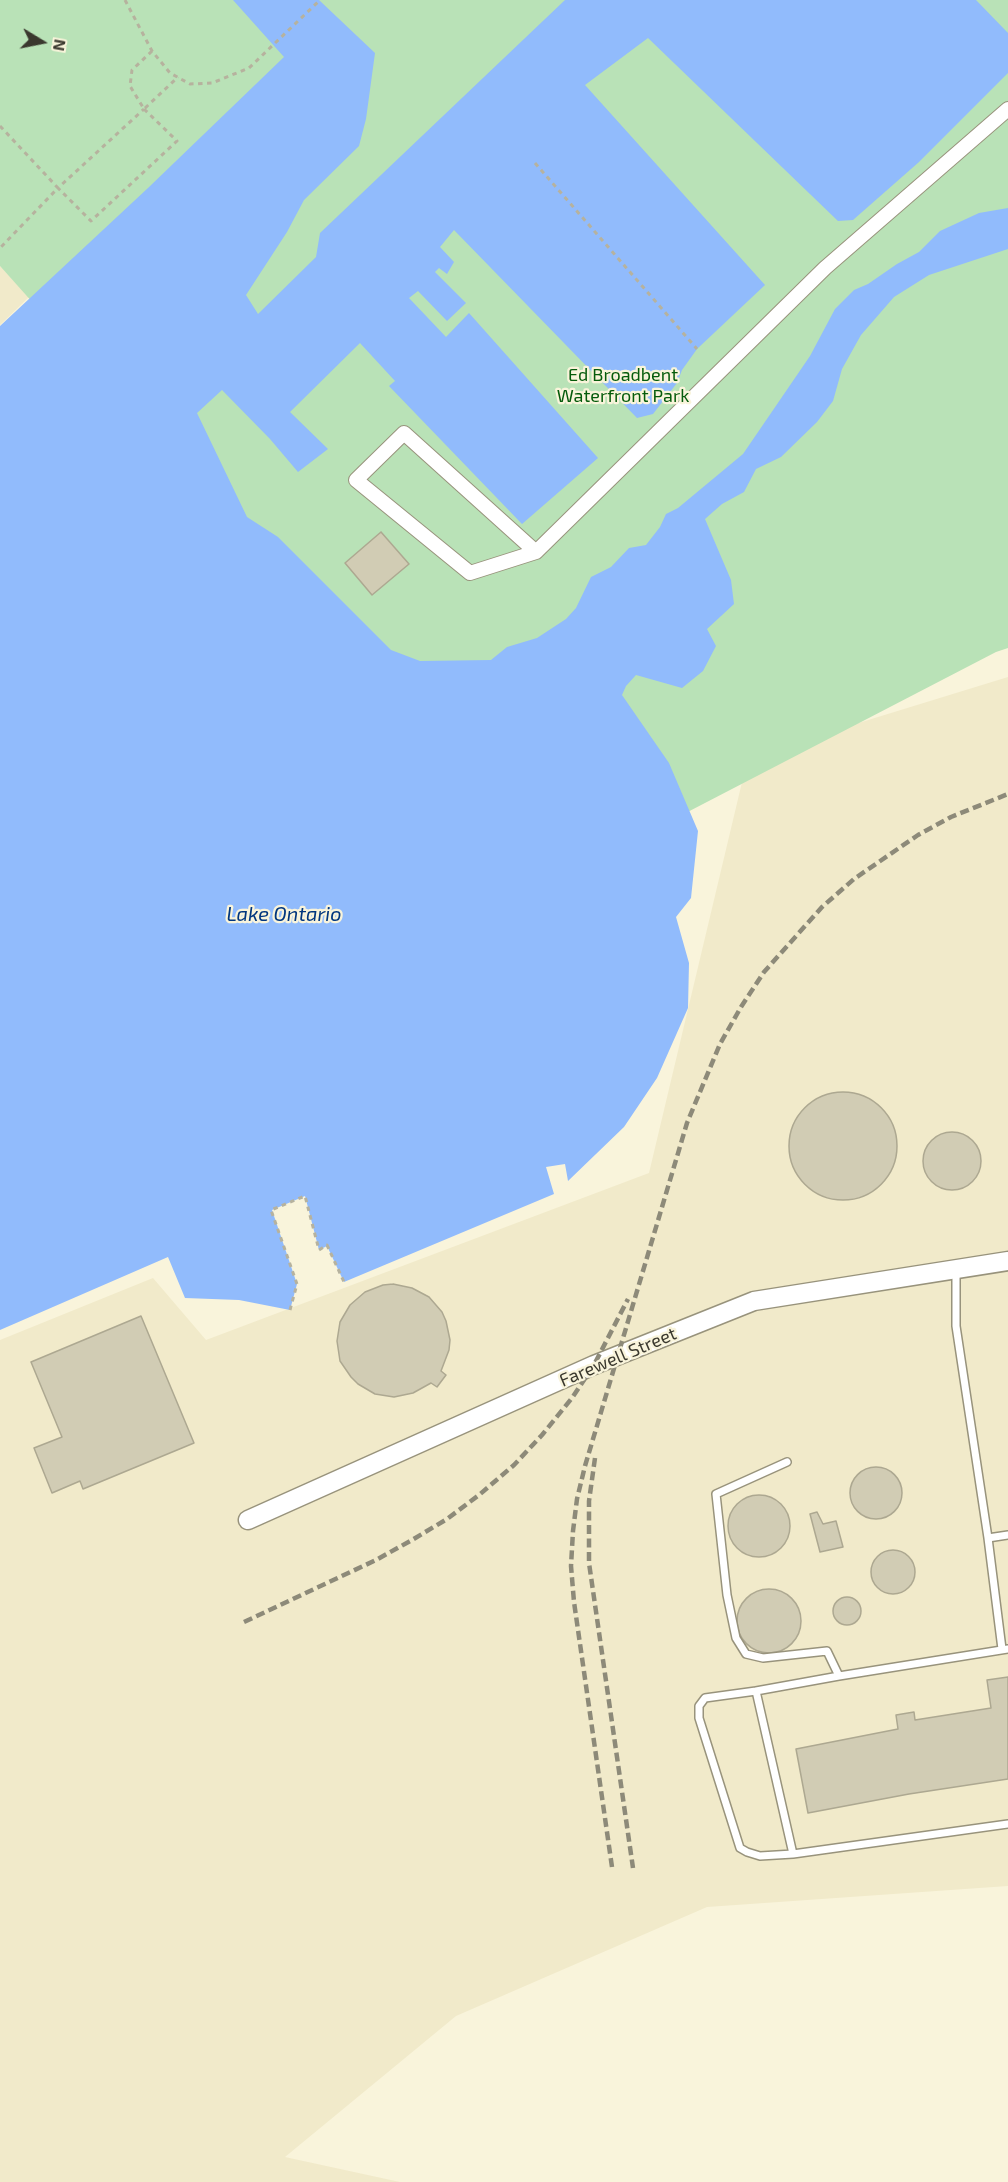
<!DOCTYPE html>
<style>
body{margin:0}
#map{position:relative;width:1008px;height:2182px;overflow:hidden;background:#f9f4db;font-family:"Exo 2",sans-serif}
canvas{display:block}
.north{position:absolute;left:12px;top:12px;width:60px;height:60px;-webkit-text-stroke:4px #f9f4db;paint-order:stroke;rotate:100deg;font-size:16px;font-weight:700;line-height:24px;text-align:center;color:#3a382e}
.north::after{content:'';display:block;margin:auto;width:21px;height:27px;background:#3a382e;clip-path:polygon(50% 0,100% 100%,50% 72%,0 100%)}
</style>
<div id="map">
<canvas width="1008" height="2182"></canvas>
<div class="north">N</div>
</div>
<script>
const c = document.querySelector('canvas').getContext('2d');
c.lineJoin = 'round';
function fillPath(path, color) { c.fillStyle = color; c.fill(path, 'evenodd'); }
const toPath = rows => new Path2D(rows.map(r => 'M' + r).join(''));
function stroke(path, color, width, dash) { c.strokeStyle = color; c.lineWidth = width; c.lineCap = dash ? 'butt' : 'round'; c.setLineDash(dash || []); c.stroke(path); }
function drawText(font, color, halo, rows, align = 'center') {
  c.font = font + ' "Exo 2",sans-serif'; c.lineWidth = 4.5; c.setLineDash([]); c.textBaseline = 'middle'; c.strokeStyle = halo; c.fillStyle = color; for (const [text, x, y, turn = 0] of rows) {
    c.save(); c.translate(x, y); c.rotate((+turn || 0) * Math.PI / 180); c.textAlign = isNaN(turn) ? turn : align; if (halo) c.strokeText(text, 0, 0); c.fillText(text, 0, 0); c.restore();
  }
}
const built = toPath([
 [0,266,29,297,0,325],
 [1008,677,1008,1886,707,1907,456,2016,285,2157,400,2182,0,2182,0,1340,153,1278,206,1340,649,1173,748,757]
]);
const green = toPath([
 [0,0,1008,0,1008,648,996,652,651,831,384,695,0,266]
]);
const water = toPath([
 [233,0,319,0,375,53,366,119,359,146,304,200,287,232,246,295,258,314,316,257,320,233,565,0,976,0,1008,33,1008,73,919,162,853,220,838,221,648,38,585,85,765,285,697,349,682,370,677,383,653,414,637,418,454,230,440,247,454,262,447,274,439,268,435,272,466,303,447,321,418,291,409,298,446,337,469,313,598,458,522,524,389,386,395,381,360,343,290,412,328,449,298,472,270,439,222,390,197,413,247,517,278,537,391,650,420,661,491,660,507,647,537,638,566,619,576,608,591,577,611,567,629,548,646,545,660,527,666,514,678,508,743,454,810,356,835,309,854,290,868,284,897,264,919,252,940,231,979,213,1008,208,1008,249,929,275,894,297,861,335,842,369,833,401,817,422,781,457,756,469,744,492,722,504,705,519,731,580,734,604,707,629,716,646,703,671,682,688,636,675,626,686,622,695,669,763,698,831,691,898,676,917,689,963,688,1008,657,1078,624,1127,568,1181,565,1164,546,1167,554,1194,344,1282,327,1246,319,1250,305,1196,272,1210,297,1284,290,1310,239,1300,185,1298,168,1257,0,1330,0,326,148,188,284,57]
]);
const building = toPath([
 [381,532,409,564,372,595,345,563,381,532],
 '789 1146a54 54 0 1 1 108 0a54 54 0 1 1-108 0Z',
 '923 1161a29 29 0 1 1 58 0a29 29 0 1 1-58 0Z',
 [393,1284,412,1288,429,1297,442,1312,446,1321,450,1340,449,1350,441,1371,446,1375,437,1387,431,1383,413,1393,394,1397,375,1394,358,1384,351,1377,340,1361,337,1341,340,1322,350,1305,365,1292,383,1285,393,1284],
 [141,1316,194,1443,83,1489,80,1481,52,1493,34,1448,62,1437,31,1362,141,1316],
 '850 1493a26 26 0 1 1 52 0a26 26 0 1 1-52 0Z',
 '728 1526a31 31 0 1 1 62 0a31 31 0 1 1-62 0Z',
 [817,1512,823,1524,836,1521,843,1547,820,1552,810,1514,817,1512],
 '871 1572a22 22 0 1 1 44 0a22 22 0 1 1-44 0Z',
 '737 1621a32 32 0 1 1 64 0a32 32 0 1 1-64 0Z',
 '833 1611a14 14 0 1 1 28 0a14 14 0 1 1-28 0Z',
 [1008,1677,1008,1779,909,1794,808,1813,796,1749,898,1729,896,1715,914,1712,915,1720,991,1708,987,1680,1008,1677]
]);
const path = toPath([
 [125,0,152,51,170,73,190,84,212,83,249,68,320,0],
 [152,51,132,70,130,86,144,109,178,77],
 [144,109,177,141,91,221,58,188,144,109],
 [0,126,58,188,0,248],
 [535,163,697,349],
 [290,1310,297,1284,271,1210,305,1196,319,1250,327,1245,344,1282]
]);
const service = toPath([
 [956,1271,956,1326,988,1538,1002,1649],
 [787,1462,716,1494,727,1595,736,1638,746,1654,763,1658,827,1651,839,1676],
 [988,1538,1008,1535],
 [1008,1649,839,1676,756,1691,705,1698,699,1706,699,1718,740,1848,747,1852,760,1856,793,1854,1008,1824],
 [756,1691,793,1854]
]);
const minor = toPath([
 [536,552,404,433,356,480,470,573,536,552,825,268,1008,109]
]);
const tertiary = toPath([
 [248,1520,594,1365,754,1301,1008,1261]
]);
const rail = toPath([
 [595,1458,589,1501,589,1563,633,1868],
 [244,1622,376,1560,412,1540,447,1519,479,1495,514,1465,542,1435,572,1398,594,1365,628,1299],
 [612,1867,574,1602,571,1566,573,1531,577,1499,585,1466,687,1123,720,1044,741,1007,764,972,822,907,854,879,918,835,951,817,1008,794]
]);
const parkNames = [
 ["Ed Broadbent",623,375],
 ["Waterfront Park",623,396]
];
const streetNames = [
 ["Farewell Street",618,1357,-23]
];
const waterNames = [
 ["Lake Ontario",284,914]
];
fillPath(built, '#f1eaca');
fillPath(green, '#b9e2b7');
fillPath(water, '#91bbfc');
fillPath(building, '#d1ccb4');
stroke(building, '#ada891', 1.5);
stroke(service, '#98937c', 10);
stroke(minor, '#98937c', 16);
stroke(tertiary, '#98937c', 21);
stroke(path, '#b6b29e', 3, [4.5, 4.5]);
stroke(service, '#fff', 7);
stroke(minor, '#fff', 14);
stroke(tertiary, '#fff', 18);
stroke(rail, '#8d8a79', 4.5, [9, 4.5]);
drawText('18px', '#055b0b', '#f9f4db', parkNames);
drawText('18px', '#3a382e', '#f9f4db', streetNames);
drawText('italic 20px', '#01367e', '#f9f4db', waterNames);
</script>
